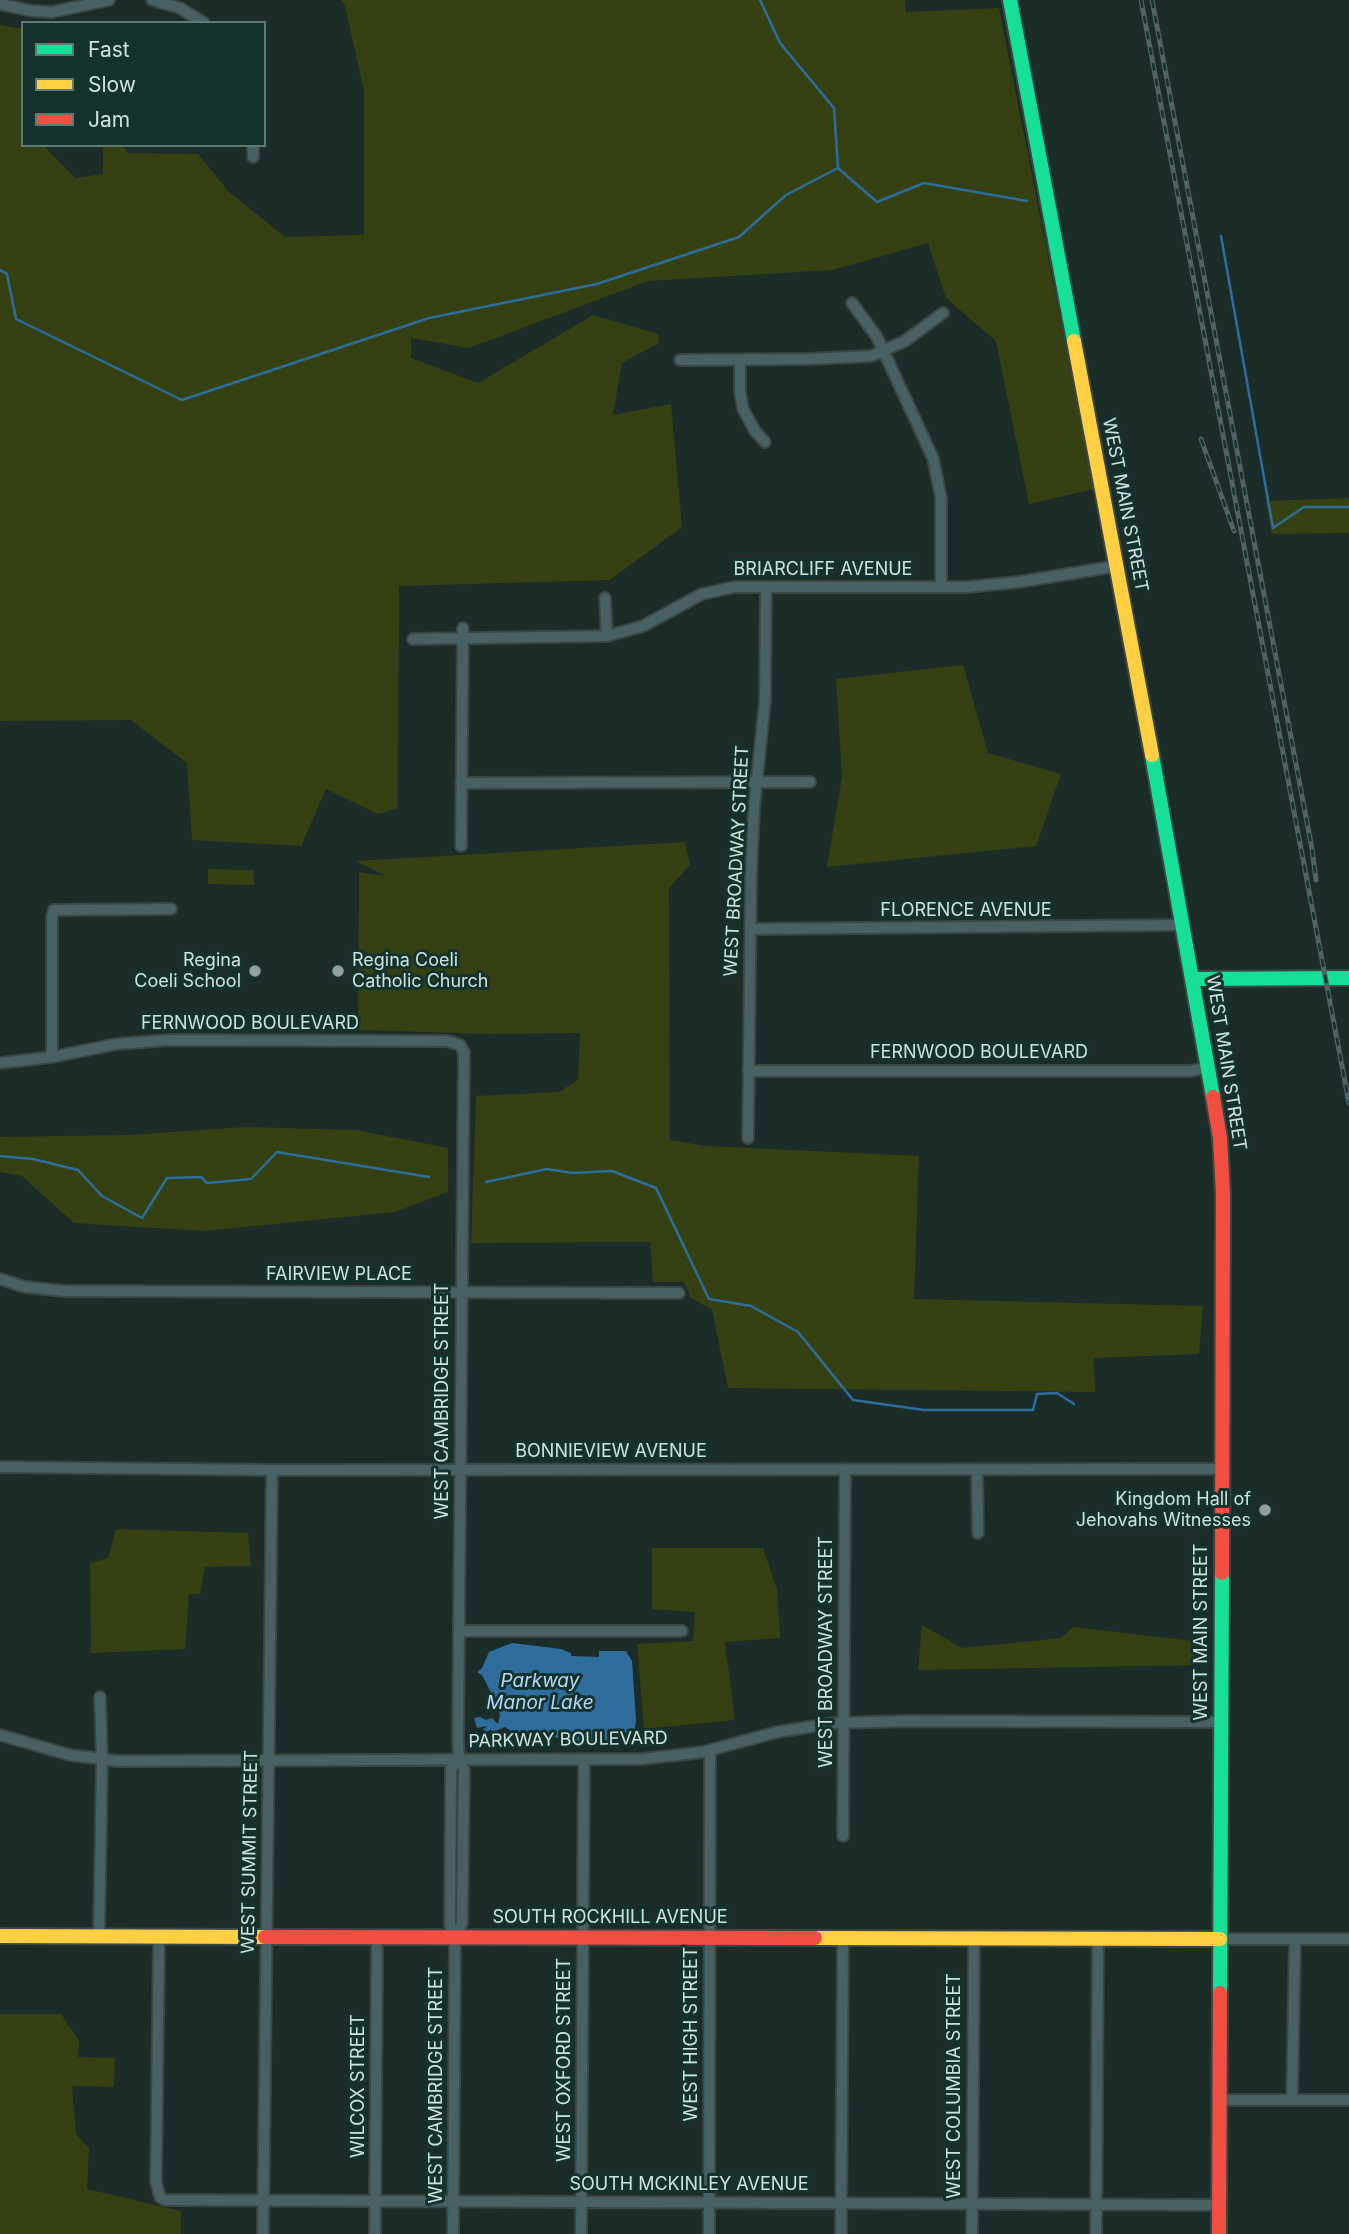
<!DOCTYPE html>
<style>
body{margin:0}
#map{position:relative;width:1349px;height:2234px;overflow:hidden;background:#1c2c29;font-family:Inter,sans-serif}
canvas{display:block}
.legend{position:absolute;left:21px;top:21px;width:245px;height:126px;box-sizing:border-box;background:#15332e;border:2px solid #607974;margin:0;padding:9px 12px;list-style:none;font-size:21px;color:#d0e1dd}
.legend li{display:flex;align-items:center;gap:14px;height:35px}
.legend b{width:35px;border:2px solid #607974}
</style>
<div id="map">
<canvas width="1349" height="2234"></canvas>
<ul class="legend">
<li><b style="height:9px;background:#16e098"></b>Fast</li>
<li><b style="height:9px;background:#ffcf43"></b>Slow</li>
<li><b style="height:9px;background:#f24e42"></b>Jam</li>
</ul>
</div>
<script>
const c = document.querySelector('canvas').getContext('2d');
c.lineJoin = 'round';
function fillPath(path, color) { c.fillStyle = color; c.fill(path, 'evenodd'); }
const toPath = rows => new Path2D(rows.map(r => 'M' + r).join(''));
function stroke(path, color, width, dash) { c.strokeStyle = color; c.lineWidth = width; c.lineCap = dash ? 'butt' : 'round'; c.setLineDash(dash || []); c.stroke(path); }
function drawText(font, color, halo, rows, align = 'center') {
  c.font = font + ' Inter,sans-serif'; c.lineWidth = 6; c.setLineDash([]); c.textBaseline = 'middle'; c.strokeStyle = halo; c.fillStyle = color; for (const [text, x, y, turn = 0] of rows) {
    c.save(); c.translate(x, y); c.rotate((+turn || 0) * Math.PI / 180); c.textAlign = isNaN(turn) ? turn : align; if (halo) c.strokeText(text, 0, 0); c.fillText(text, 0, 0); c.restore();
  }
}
const green = toPath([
 [341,0,905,0,906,12,999,8,1094,489,1029,504,996,341,946,298,928,243,832,270,648,281,469,348,411,338,411,358,478,383,593,315,658,334,659,343,622,363,613,415,671,404,682,527,610,580,399,586,398,808,378,814,326,789,301,846,192,840,187,763,131,720,0,721,0,25,23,29,23,145,43,145,75,178,103,174,103,145,123,145,128,153,198,154,229,192,285,237,364,235,364,91,345,6],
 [1349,498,1349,533,1272,534,1266,501],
 [963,665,988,753,1061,774,1036,846,827,867,842,777,836,679],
 [685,842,690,865,669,888,670,1140,706,1146,919,1156,914,1299,1203,1306,1199,1354,1094,1358,1095,1392,728,1388,712,1309,691,1298,684,1282,653,1282,650,1242,471,1243,476,1096,559,1092,578,1080,580,1033,486,1034,358,1030,359,872,385,876,356,861],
 [208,869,254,870,254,885,208,884],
 [245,1127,356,1130,448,1148,448,1192,394,1212,204,1231,74,1223,22,1176,0,1172,0,1137,128,1135],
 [116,1529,248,1533,251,1566,205,1567,200,1594,189,1594,185,1649,91,1653,90,1563,108,1558],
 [652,1548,763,1548,777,1590,780,1638,725,1642,735,1720,644,1729,637,1644,693,1641,695,1612,652,1609],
 [922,1625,962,1648,1061,1638,1073,1627,1202,1642,1203,1665,918,1670],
 [0,2014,61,2014,79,2041,78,2057,115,2058,114,2087,72,2086,76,2134,89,2148,87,2189,181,2211,181,2234,0,2234]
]);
const water = toPath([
 [512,1643,561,1649,571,1653,571,1656,599,1657,599,1651,626,1651,632,1661,636,1720,634,1736,627,1743,580,1742,549,1736,525,1736,514,1733,505,1727,491,1733,491,1729,482,1737,485,1731,483,1729,488,1726,477,1728,474,1718,480,1717,486,1720,492,1718,498,1724,500,1715,496,1702,482,1675,477,1672,482,1668,489,1652]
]);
const stream = toPath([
 [760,0,780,43,834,108,838,168,877,202,924,183,1027,201],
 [1221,236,1273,528,1304,507,1349,507],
 [0,270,7,274,16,319,182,400,429,318,597,284,739,237,786,195,838,168],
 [0,1156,33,1159,78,1170,102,1196,142,1218,167,1178,201,1177,207,1183,251,1179,277,1152,429,1177],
 [486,1182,547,1169,572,1173,612,1171,656,1188,709,1299,751,1306,798,1332,853,1400,924,1410,1033,1410,1037,1394,1057,1393,1074,1404]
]);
const street = toPath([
 [152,0,180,8,204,23],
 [0,4,32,11,52,12,109,0],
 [253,145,253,157],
 [852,303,877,337,933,458,941,498,941,587],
 [680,360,808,359,871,356,905,341,943,313],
 [740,360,740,392,743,409,755,431,765,442],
 [605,598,607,636],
 [413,639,607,636,643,626,702,594,734,587,967,587,1019,582,1117,566],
 [461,783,810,782],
 [461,846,463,628],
 [750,929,1182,925],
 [52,1057,52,917,54,910,171,909],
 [0,1063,52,1057,117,1044,169,1040,447,1041,460,1045,464,1052,458,1740,459,1759,464,1770,462,1923,455,1937,453,2234],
 [748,1071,1191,1071,1209,1067],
 [748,1138,751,875,754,808,765,701,766,587],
 [0,1279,25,1287,64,1291,679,1293],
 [0,1467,272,1470,1222,1469],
 [977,1470,978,1533],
 [459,1631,682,1631],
 [0,1735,70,1755,118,1761,642,1759,703,1752,777,1732,835,1723,909,1721,1221,1722],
 [843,1836,845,1469],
 [99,1936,102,1760,100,1697],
 [159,1937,156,2182,160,2197,165,2200,1219,2205],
 [455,1937,450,1925,451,1774,451,1769,459,1759],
 [1220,1939,1349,1939],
 [1219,2100,1349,2100],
 [1292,2100,1295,1939],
 [263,2234,272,1470],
 [375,2234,377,1937],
 [581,2234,584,1759],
 [709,2234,710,1750],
 [841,2234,843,1938],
 [972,2234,974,1938],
 [1096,2234,1098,1939]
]);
const fast = toPath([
 [1010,0,1074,341],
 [1152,755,1213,1097],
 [1192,979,1349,978],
 [1220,1993,1222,1573]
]);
const slow = toPath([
 [1074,341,1152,755],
 [0,1936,265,1937],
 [815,1938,1220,1939]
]);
const jam = toPath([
 [1213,1097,1220,1138,1223,1194,1222,1573],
 [265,1937,815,1938],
 [1219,2234,1220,1993]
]);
const rail = toPath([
 [1141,0,1349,1103],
 [1152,0,1312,849,1316,880],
 [1201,439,1234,531]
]);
const markers = [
 [255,971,7,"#91a29e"],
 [338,971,7,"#91a29e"],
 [1265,1510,7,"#91a29e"]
];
const streetNames = [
 ["WEST MAIN STREET",1125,505,79],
 ["BRIARCLIFF AVENUE",823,570],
 ["WEST BROADWAY STREET",737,861,-87],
 ["FLORENCE AVENUE",966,911],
 ["FERNWOOD BOULEVARD",250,1024],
 ["FERNWOOD BOULEVARD",979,1053],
 ["WEST MAIN STREET",1226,1063,81],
 ["FAIRVIEW PLACE",339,1275],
 ["WEST CAMBRIDGE STREET",443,1401,-90],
 ["BONNIEVIEW AVENUE",611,1452],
 ["WEST MAIN STREET",1202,1632,-90],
 ["WEST BROADWAY STREET",827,1652,-90],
 ["PARKWAY BOULEVARD",568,1740,-1],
 ["WEST SUMMIT STREET",250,1852,-89],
 ["SOUTH ROCKHILL AVENUE",610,1918],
 ["WEST HIGH STREET",692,2034,-90],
 ["WEST OXFORD STREET",565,2060,-90],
 ["WEST CAMBRIDGE STREET",437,2085,-90],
 ["WILCOX STREET",359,2086,-90],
 ["WEST COLUMBIA STREET",955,2086,-90],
 ["SOUTH MCKINLEY AVENUE",689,2185]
];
const poiNames = [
 ["Regina",241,961],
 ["Coeli School",241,982],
 ["Regina Coeli",352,961,"left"],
 ["Catholic Church",352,982,"left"],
 ["Kingdom Hall of",1251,1500],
 ["Jehovahs Witnesses",1251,1521]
];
const waterNames = [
 ["Parkway",540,1681],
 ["Manor Lake",540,1703]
];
fillPath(green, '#364113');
fillPath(water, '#2f6d9d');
stroke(stream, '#2f6d9d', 2.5);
stroke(street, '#3a4745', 14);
stroke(fast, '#3a4745', 18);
stroke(slow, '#3a4745', 18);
stroke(jam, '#3a4745', 18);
stroke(street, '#496064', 10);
stroke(fast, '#16e098', 14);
stroke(slow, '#ffcf43', 14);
stroke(jam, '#f24e42', 14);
stroke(rail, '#516365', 5);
stroke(rail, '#15332e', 2.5, [8]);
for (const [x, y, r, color] of markers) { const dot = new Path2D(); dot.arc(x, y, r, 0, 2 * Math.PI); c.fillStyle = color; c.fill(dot); stroke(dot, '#15332e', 2.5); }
drawText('18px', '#d0e1dd', '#15332e', streetNames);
drawText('18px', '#d0e1dd', '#15332e', poiNames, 'right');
drawText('italic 19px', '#b6d7f6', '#15332e', waterNames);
</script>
